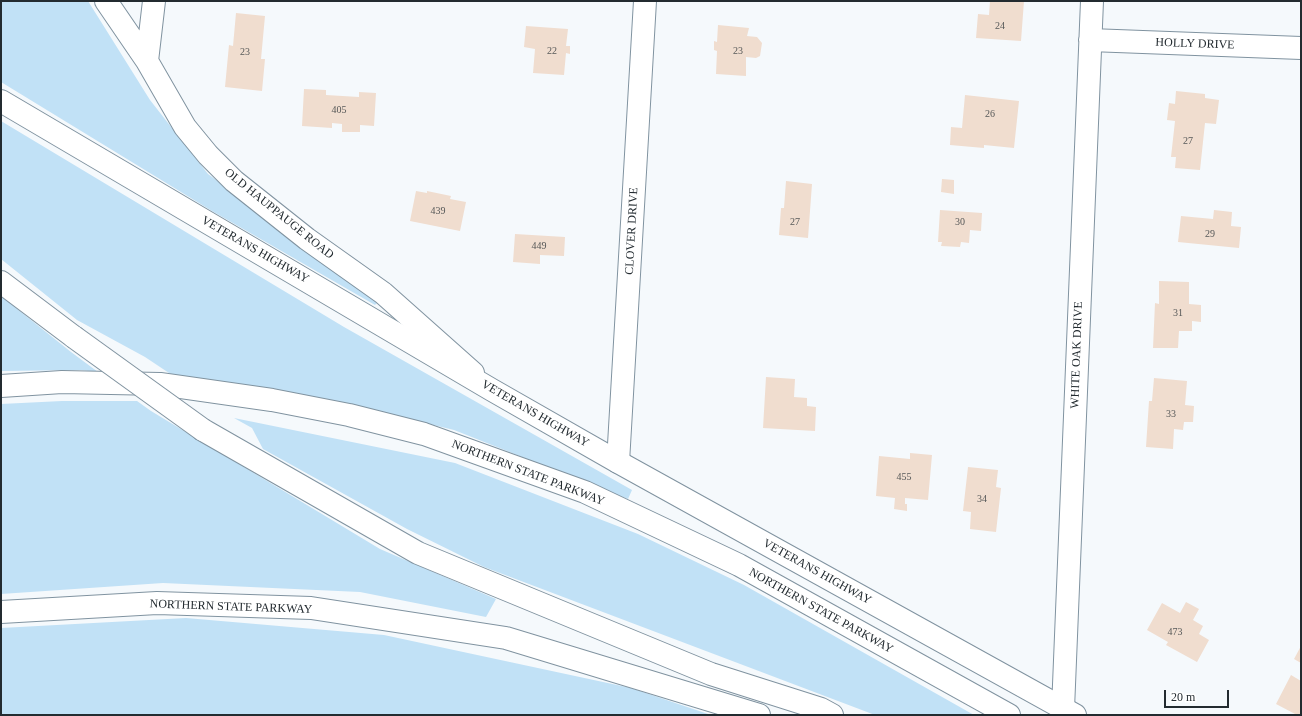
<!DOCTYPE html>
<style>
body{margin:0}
#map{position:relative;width:1302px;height:716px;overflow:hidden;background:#f5f9fc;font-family:"Times New Roman",serif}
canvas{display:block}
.frame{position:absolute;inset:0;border:2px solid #232b30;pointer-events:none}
.scale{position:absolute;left:1164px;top:690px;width:65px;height:18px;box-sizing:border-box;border:2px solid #232b30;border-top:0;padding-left:5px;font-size:12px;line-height:14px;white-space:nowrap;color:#232b30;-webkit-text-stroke:3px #fff;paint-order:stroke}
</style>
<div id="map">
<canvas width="1302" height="716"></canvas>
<div class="frame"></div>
<div class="scale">20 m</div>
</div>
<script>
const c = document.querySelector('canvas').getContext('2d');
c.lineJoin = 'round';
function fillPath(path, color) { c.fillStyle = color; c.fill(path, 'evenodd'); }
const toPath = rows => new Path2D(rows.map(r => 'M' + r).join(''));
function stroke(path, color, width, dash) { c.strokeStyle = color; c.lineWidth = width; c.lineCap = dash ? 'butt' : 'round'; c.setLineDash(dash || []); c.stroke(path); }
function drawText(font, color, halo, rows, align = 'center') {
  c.font = font + ' "Times New Roman",serif'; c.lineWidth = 3.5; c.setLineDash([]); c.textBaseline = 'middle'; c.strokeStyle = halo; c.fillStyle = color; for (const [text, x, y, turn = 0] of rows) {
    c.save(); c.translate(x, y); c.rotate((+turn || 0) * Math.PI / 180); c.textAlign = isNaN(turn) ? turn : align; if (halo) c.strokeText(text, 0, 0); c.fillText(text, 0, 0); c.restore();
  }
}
const green = toPath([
 [1,1,88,1,150,100,208,174,348,277,379,301,375,305,212,211,1,82],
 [1,121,344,327,632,490,628,499,454,430,327,399,175,377,145,357,77,320,1,259],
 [1,296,71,352,98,372,81,370,1,371],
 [62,401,137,401,151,411,380,549,496,599,486,617,360,592,163,583,1,594,1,404],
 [234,418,455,463,638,534,744,585,974,715,875,715,484,567,407,529,263,449,252,428],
 [186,618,384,635,631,688,711,715,1,715,1,628]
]);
const building = toPath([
 [990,1,1024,1,1021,41,976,38,978,14,989,15],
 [236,13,265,16,261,59,265,59,262,91,225,87,229,45,233,46],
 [718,25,749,28,747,36,757,37,762,43,760,56,756,58,746,57,746,76,716,74,717,51,714,50,714,41,717,42],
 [526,26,568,29,566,46,570,46,570,54,566,53,564,75,533,73,535,49,524,47],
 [304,89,326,90,326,95,359,97,359,92,376,93,374,126,360,125,360,132,342,132,342,124,332,123,332,128,302,126],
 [1176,91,1205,94,1205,98,1219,100,1216,124,1205,123,1200,170,1175,168,1176,157,1171,157,1175,121,1167,120,1169,103,1175,104],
 [965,95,1019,101,1014,148,984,145,984,148,950,145,951,127,962,128],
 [942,179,954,180,954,194,941,192],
 [786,181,812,184,808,238,779,235,781,208,784,208],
 [416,191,427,193,427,191,451,196,450,199,466,202,460,231,410,221],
 [940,210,982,213,981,231,970,230,969,243,961,242,960,247,941,246,942,242,938,242],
 [1214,210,1232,212,1231,226,1241,227,1239,248,1178,242,1181,216,1213,219],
 [515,234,565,237,564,256,540,255,540,264,513,262],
 [1159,281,1189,282,1189,304,1201,305,1201,322,1192,321,1192,331,1179,331,1178,348,1153,348,1155,303,1159,304],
 [766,377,795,379,794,397,807,398,807,406,816,407,815,431,763,428],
 [1154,378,1187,381,1185,405,1194,406,1193,422,1184,422,1183,430,1174,429,1173,449,1146,447,1149,401,1152,401],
 [910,453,932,455,928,500,905,498,905,504,907,504,907,511,894,509,895,498,876,496,879,456,910,459],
 [968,467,998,470,996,487,1001,488,996,532,970,529,971,512,963,511],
 [1186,602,1199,609,1193,620,1203,626,1199,634,1209,640,1197,662,1166,645,1168,642,1147,630,1162,603,1180,613],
 [1301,646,1301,663,1294,659],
 [1291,675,1301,681,1301,715,1297,715,1276,704]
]);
const minor = toPath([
 [106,1,147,61,185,127,208,155,234,181,307,239,383,293,473,373],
 [1090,40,1301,48],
 [147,61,154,1],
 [618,462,645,1],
 [1063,709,1092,1]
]);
const primary = toPath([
 [1,101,492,390,618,462,1075,715],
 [1,282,74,337],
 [203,430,418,553,711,674,821,709,832,715]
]);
const motorway = toPath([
 [1,386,62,382,160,384,272,400,349,415,424,434,585,492,739,565,1009,715],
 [1,612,157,603,311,608,506,638,759,715]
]);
const primaryBridge = toPath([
 [74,337,203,430]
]);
const numberNames = [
 ["24",1000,26],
 ["22",552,51],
 ["23",738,51],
 ["23",245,52],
 ["405",339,110],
 ["26",990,114],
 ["27",1188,141],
 ["439",438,211],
 ["27",795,222],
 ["30",960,222],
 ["29",1210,234],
 ["449",539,246],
 ["31",1178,313],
 ["33",1171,414],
 ["455",904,477],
 ["34",982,499],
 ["473",1175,632]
];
const streetNames = [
 ["HOLLY DRIVE",1195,44,2],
 ["OLD HAUPPAUGE ROAD",279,214,39],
 ["CLOVER DRIVE",632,231,-87],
 ["VETERANS HIGHWAY",255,250,30],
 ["WHITE OAK DRIVE",1077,355,-88],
 ["VETERANS HIGHWAY",535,414,30],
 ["NORTHERN STATE PARKWAY",528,473,21],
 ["VETERANS HIGHWAY",817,572,29],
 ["NORTHERN STATE PARKWAY",231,607,2],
 ["NORTHERN STATE PARKWAY",821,611,29]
];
fillPath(green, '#c1e1f6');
fillPath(building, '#f0ddcf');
stroke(minor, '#8093a0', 24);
stroke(primary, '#8093a0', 24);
stroke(motorway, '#8093a0', 24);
stroke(minor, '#fff', 22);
stroke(primary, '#fff', 22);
stroke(motorway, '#fff', 22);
stroke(primaryBridge, '#8093a0', 24, []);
stroke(primaryBridge, '#fff', 22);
drawText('10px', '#565858', null, numberNames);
drawText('12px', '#232b30', '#fff', streetNames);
</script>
